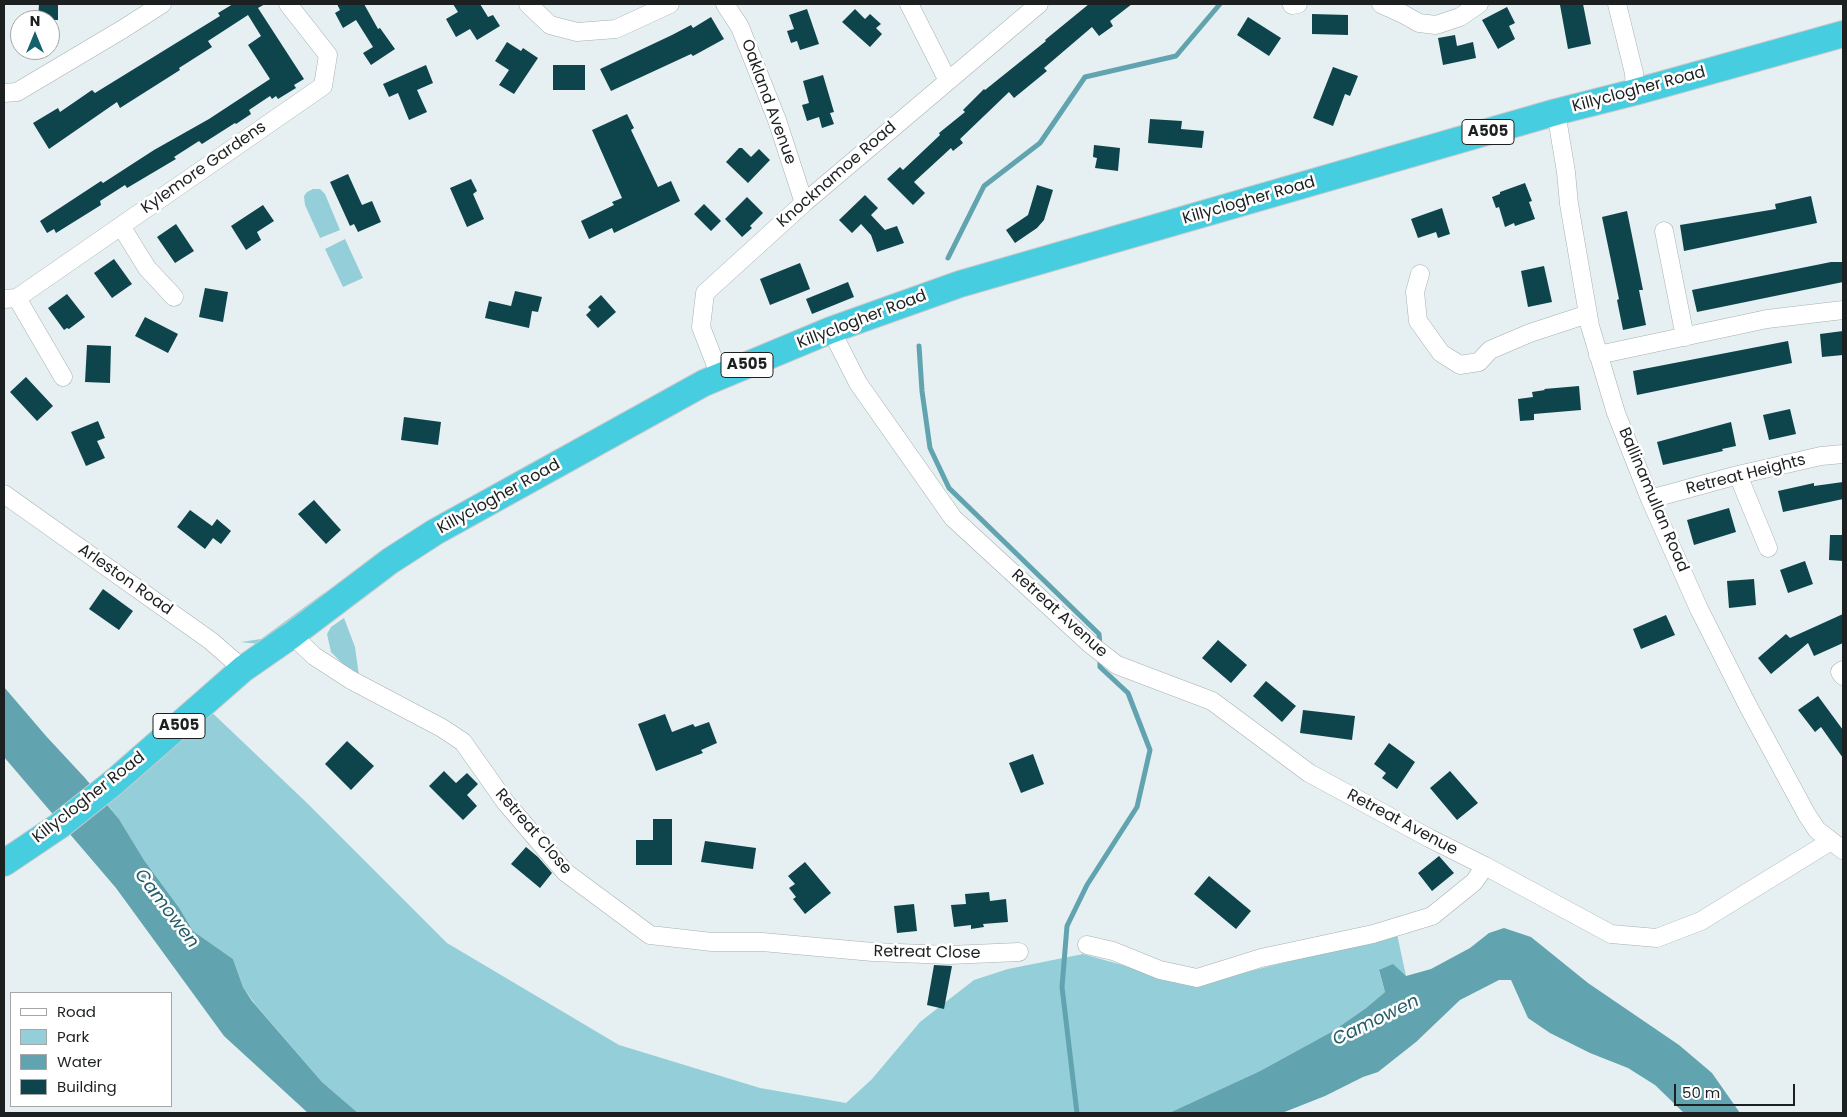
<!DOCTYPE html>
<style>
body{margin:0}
#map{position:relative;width:1847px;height:1117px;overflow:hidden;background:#e6eff1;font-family:Poppins,sans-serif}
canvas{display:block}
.frame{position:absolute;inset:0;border:5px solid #1d2021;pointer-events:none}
.legend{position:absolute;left:10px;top:992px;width:162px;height:115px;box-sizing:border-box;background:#fff;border:1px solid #a5a6a6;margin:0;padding:6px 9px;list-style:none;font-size:15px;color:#1d2021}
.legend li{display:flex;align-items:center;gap:10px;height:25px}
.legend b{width:25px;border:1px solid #a5a6a6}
.north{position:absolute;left:10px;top:10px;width:50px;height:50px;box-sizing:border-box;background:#fff;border:1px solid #a5a6a6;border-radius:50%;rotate:0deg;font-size:14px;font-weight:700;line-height:20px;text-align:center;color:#1d2021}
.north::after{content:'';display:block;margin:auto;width:18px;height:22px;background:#15626c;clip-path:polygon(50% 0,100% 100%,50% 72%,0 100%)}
.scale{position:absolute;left:1674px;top:1084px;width:121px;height:22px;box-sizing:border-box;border:2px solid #1d2021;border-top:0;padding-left:6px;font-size:15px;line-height:18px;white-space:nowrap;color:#1d2021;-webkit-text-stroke:4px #fff;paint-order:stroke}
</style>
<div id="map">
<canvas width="1847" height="1117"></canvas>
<div class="frame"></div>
<ul class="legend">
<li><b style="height:6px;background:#fff"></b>Road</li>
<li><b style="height:14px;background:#94cfd9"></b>Park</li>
<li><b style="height:14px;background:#61a4af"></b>Water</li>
<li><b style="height:14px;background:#0e454d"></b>Building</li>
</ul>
<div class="north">N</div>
<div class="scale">50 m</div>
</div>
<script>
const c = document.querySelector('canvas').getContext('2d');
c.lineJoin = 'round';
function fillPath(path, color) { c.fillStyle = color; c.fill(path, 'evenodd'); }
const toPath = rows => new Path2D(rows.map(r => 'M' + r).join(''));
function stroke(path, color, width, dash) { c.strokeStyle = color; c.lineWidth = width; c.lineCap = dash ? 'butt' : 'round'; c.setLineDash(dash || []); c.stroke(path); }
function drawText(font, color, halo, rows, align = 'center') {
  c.font = font + ' Poppins,sans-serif'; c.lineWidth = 5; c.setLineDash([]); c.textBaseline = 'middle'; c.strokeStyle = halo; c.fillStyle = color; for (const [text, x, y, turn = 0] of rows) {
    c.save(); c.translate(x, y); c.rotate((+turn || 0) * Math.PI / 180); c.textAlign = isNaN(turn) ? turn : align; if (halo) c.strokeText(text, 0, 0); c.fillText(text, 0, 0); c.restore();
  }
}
const green = toPath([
 [313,189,320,189,325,194,340,230,320,238,305,205,304,196,307,192],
 [345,239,363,278,343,287,325,249],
 [324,593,325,595,259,644,241,642,261,639],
 [344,618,355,647,359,676,345,666,331,652,327,634,331,627],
 [203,704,306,802,447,943,619,1045,760,1088,846,1103,872,1079,920,1022,974,980,1008,969,1083,954,1165,977,1199,984,1397,934,1406,976,1379,971,1385,992,1366,1008,1333,1031,1260,1071,1169,1113,358,1113,322,1082,255,1004,243,987,233,959,193,931,180,909,144,860,119,819,101,796]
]);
const water = toPath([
 [4,687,46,736,85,778,119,819,144,860,180,909,193,931,233,959,243,987,252,1001,322,1082,358,1113,308,1113,224,1036,116,888,4,757],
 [1504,928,1531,937,1588,983,1679,1045,1712,1073,1740,1113,1684,1113,1655,1085,1628,1068,1590,1053,1550,1033,1528,1018,1511,980,1499,980,1460,1000,1416,1042,1378,1072,1363,1077,1325,1096,1282,1113,1169,1113,1260,1071,1333,1031,1366,1008,1385,992,1379,970,1393,964,1406,976,1431,969,1470,948,1489,933]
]);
const stream = toPath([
 [948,258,984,186,1040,143,1085,77,1176,56,1220,4],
 [919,346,922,391,930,448,949,488,1099,634,1100,647],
 [1077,1113,1062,987,1067,926,1087,885,1137,807,1150,750,1128,693,1100,667,1100,658]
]);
const building = toPath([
 [39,4,58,5,58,20,38,20],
 [233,4,265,4,258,8,304,79,294,85,296,88,278,99,276,96,272,99,270,96,249,110,251,114,236,124,235,123,202,144,199,141,174,157,176,159,127,188,125,185,100,201,101,205,56,233,54,229,47,233,40,221,101,181,103,183,154,150,209,119,270,79,248,45,261,36,248,15,208,41,212,47,179,68,180,70,120,108,117,102,49,149,33,123,58,108,60,112,92,90,95,93,220,16,218,13],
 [337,4,364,4,378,29,380,28,395,49,371,65,363,53,373,47,356,20,343,28,335,13,340,10],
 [453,4,480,4,488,17,493,15,500,26,477,40,470,29,456,37,446,19,458,12],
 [1089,4,1132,4,1110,21,1113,26,1099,36,1092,27,1044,68,1047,71,1014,98,1009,92,960,139,963,143,953,151,951,148,914,182,925,193,913,205,887,179,900,167,903,170,940,135,939,133,965,112,963,110,984,89,985,90,1046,41,1045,40],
 [1569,4,1583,4,1591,44,1568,49,1560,5],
 [1507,7,1515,23,1509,26,1515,39,1498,49,1482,20],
 [807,9,819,44,800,50,797,41,791,43,787,31,794,29,789,15],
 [855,9,865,19,870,14,881,24,876,28,882,34,870,47,842,22],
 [1312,14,1348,15,1348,35,1312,34],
 [711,17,724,39,693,56,691,54,611,91,600,69,672,35,691,25,693,28],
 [1248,17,1281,38,1269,56,1237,35],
 [1455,35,1457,46,1473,42,1476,58,1443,65,1438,38],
 [507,42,521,51,523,48,538,58,514,94,499,85,509,70,495,61],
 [426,65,433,83,417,90,427,112,409,120,398,93,389,97,383,84],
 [553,65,585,65,585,90,553,90],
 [1333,67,1358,76,1350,96,1345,94,1333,126,1313,118],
 [823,75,834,112,830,113,834,124,822,128,819,117,807,121,802,105,809,103,803,81],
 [627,114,634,128,631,130,658,187,671,181,680,201,614,233,612,228,589,239,581,221,614,205,612,202,622,198,592,130],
 [1150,119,1182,121,1181,129,1204,131,1202,148,1148,143],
 [1094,145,1120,148,1118,171,1095,168,1097,158,1093,157],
 [739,148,742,148,751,157,759,149,770,160,748,183,726,162],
 [348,174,362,205,372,201,381,222,358,232,354,224,350,226,330,182],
 [471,179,477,191,473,194,484,219,467,227,450,188],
 [1525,183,1532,201,1529,202,1535,219,1515,226,1514,223,1505,227,1499,207,1496,208,1492,197,1500,194,1500,192],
 [1037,185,1053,190,1044,220,1037,228,1015,243,1006,230,1028,215],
 [865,195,878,208,871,215,885,230,897,226,904,243,877,252,871,235,861,224,852,233,839,220],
 [1811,196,1817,223,1684,251,1680,225,1776,209,1775,204],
 [747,197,763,213,750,226,752,228,742,237,725,219],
 [704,204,721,221,711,231,694,214],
 [263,205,274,221,257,232,261,240,246,250,231,226],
 [1442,208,1450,234,1438,238,1436,232,1418,238,1411,219],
 [1627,211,1643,290,1639,290,1646,325,1623,330,1617,300,1619,299,1602,217],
 [176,224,194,251,175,263,157,237],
 [114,259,132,284,112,298,94,273],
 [1831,262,1843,262,1843,282,1697,312,1692,290],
 [800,263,810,289,770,305,760,279],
 [1544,266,1552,302,1528,307,1521,271],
 [848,282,854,297,812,314,806,299],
 [205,288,228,292,223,322,199,317],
 [515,291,542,297,538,312,532,311,529,328,485,318,489,301,511,306],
 [67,294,85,317,69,329,67,328,64,330,48,308],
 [601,295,616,312,598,328,586,315,591,310,588,307],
 [145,317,178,334,168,353,135,336],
 [1843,331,1843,355,1822,357,1820,334],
 [1788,341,1792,363,1637,395,1633,371],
 [87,345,111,346,110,383,85,382],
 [26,377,53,406,37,421,10,392],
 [1579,386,1581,410,1534,414,1534,420,1520,421,1518,399,1533,397,1532,392,1545,390,1544,389],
 [1790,409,1796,434,1769,440,1763,415],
 [404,417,441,422,438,445,401,440],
 [98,421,105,438,97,441,105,458,86,466,71,432],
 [1731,422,1736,446,1722,449,1723,451,1663,465,1657,442],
 [1843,482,1843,499,1783,512,1778,491,1814,483,1814,486],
 [314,500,341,530,326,544,298,514],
 [1729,508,1736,532,1694,545,1687,520],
 [190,510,212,526,217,519,231,531,221,544,213,538,205,549,177,527],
 [1830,535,1843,535,1843,561,1829,560],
 [1805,561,1813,584,1788,593,1780,570],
 [1754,579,1756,605,1729,608,1727,581],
 [103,589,133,611,119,630,89,609],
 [1843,614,1843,643,1814,656,1808,643,1771,674,1758,658,1786,634,1790,638],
 [1666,615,1675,635,1641,649,1633,629],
 [1218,640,1247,665,1231,683,1202,658],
 [1266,681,1296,706,1282,722,1253,696],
 [1818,696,1843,730,1843,758,1821,727,1815,732,1798,710],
 [1303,710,1355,716,1352,740,1300,733],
 [665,714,672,732,693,724,695,727,709,722,717,743,701,750,703,753,656,771,638,724],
 [347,741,374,766,351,790,325,764],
 [1389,743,1415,762,1397,789,1382,778,1386,773,1374,764],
 [1033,754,1044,784,1021,793,1009,763],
 [444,771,456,783,467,773,478,784,467,795,477,806,463,820,429,786],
 [1450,771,1478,803,1457,820,1430,788],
 [653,819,672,819,672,865,636,865,636,840,653,840],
 [705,841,756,848,753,869,701,862],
 [526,847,538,857,552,873,540,888,511,864],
 [1439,856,1454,873,1432,891,1418,873],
 [805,862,831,893,805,914,793,899,796,897,789,888,795,884,788,876],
 [1209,876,1251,911,1236,929,1194,894],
 [989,892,990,901,1006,899,1008,922,983,924,984,927,971,929,971,925,954,927,951,905,966,904,965,894],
 [914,904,917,931,897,933,894,906],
 [934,965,952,966,944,1009,927,1005]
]);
const minor = toPath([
 [528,4,550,25,577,32,616,29,670,4],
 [725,4,740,27,777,120,804,203],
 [909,4,948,81],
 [1381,4,1403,14,1419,23,1436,25,1460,17,1479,4],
 [1617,4,1634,73,1635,92],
 [1292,5,1298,4],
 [4,93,17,92,123,29,162,4],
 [1556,112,1566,172,1569,204,1590,326,1616,413,1650,499,1699,609,1749,708,1807,815,1817,830,1843,850],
 [121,226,147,268,174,297],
 [1664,231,1685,337],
 [1420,274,1415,292,1418,321,1441,353,1460,365,1479,362,1490,350,1530,333,1588,314],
 [17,298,63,377],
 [4,299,17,298,323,86,328,55,288,4],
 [831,330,858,383,953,518,1090,644,1117,665,1212,701,1309,773,1429,838,1485,866,1474,882,1432,916,1373,934,1261,958,1197,978,1160,970,1113,951,1087,945],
 [1598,355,1767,319,1843,310],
 [720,376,701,327,705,293,804,203,1039,4],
 [1738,475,1768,548],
 [4,494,211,641,243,669],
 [1650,499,1738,475,1821,456,1843,454],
 [292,635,314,656,351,680,442,728,463,742,506,803,565,872,650,935,712,942,762,942,873,952,949,955,1019,952],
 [1843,670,1840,672,1843,676],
 [1485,866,1611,934,1657,938,1701,921,1831,841]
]);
const highway = toPath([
 [4,863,59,826,114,782,243,669,292,635,390,561,435,532,704,383,831,330,960,284,1556,112,1635,92,1843,34]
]);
const shields = [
 [1488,132,52],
 [747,365,52],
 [179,726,52]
];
const shieldNames = [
 ["A505",1488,132],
 ["A505",747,365],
 ["A505",179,726]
];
const streetNames = [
 ["Killyclogher Road",1639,90,-15],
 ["Oakland Avenue",768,102,70],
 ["Kylemore Gardens",204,168,-35],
 ["Knocknamoe Road",837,175,-41],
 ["Killyclogher Road",1249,201,-16],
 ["Killyclogher Road",862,320,-21],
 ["Retreat Heights",1746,475,-14],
 ["Killyclogher Road",499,497,-29],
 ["Ballinamullan Road",1653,500,67],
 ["Arleston Road",125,580,35],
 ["Retreat Avenue",1059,614,42],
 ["Killyclogher Road",89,798,-38],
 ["Retreat Avenue",1402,823,28],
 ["Retreat Close",533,832,49],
 ["Retreat Close",927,953,1]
];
const waterNames = [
 ["Camowen",166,909,53],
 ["Camowen",1376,1021,-26]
];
fillPath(green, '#94cfd9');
fillPath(water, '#61a4af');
stroke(stream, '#61a4af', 5);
fillPath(building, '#0e454d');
stroke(minor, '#a7b0b1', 19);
stroke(highway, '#c9c9ca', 28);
stroke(minor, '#fff', 18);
stroke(highway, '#47cde0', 26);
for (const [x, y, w] of shields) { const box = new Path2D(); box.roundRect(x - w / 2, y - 12.5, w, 25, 4); c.fillStyle = '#fff'; c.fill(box); stroke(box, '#1d2021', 1); }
drawText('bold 15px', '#1d2021', null, shieldNames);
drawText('16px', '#1d2021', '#fff', streetNames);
drawText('italic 18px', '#255d66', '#fff', waterNames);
</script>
